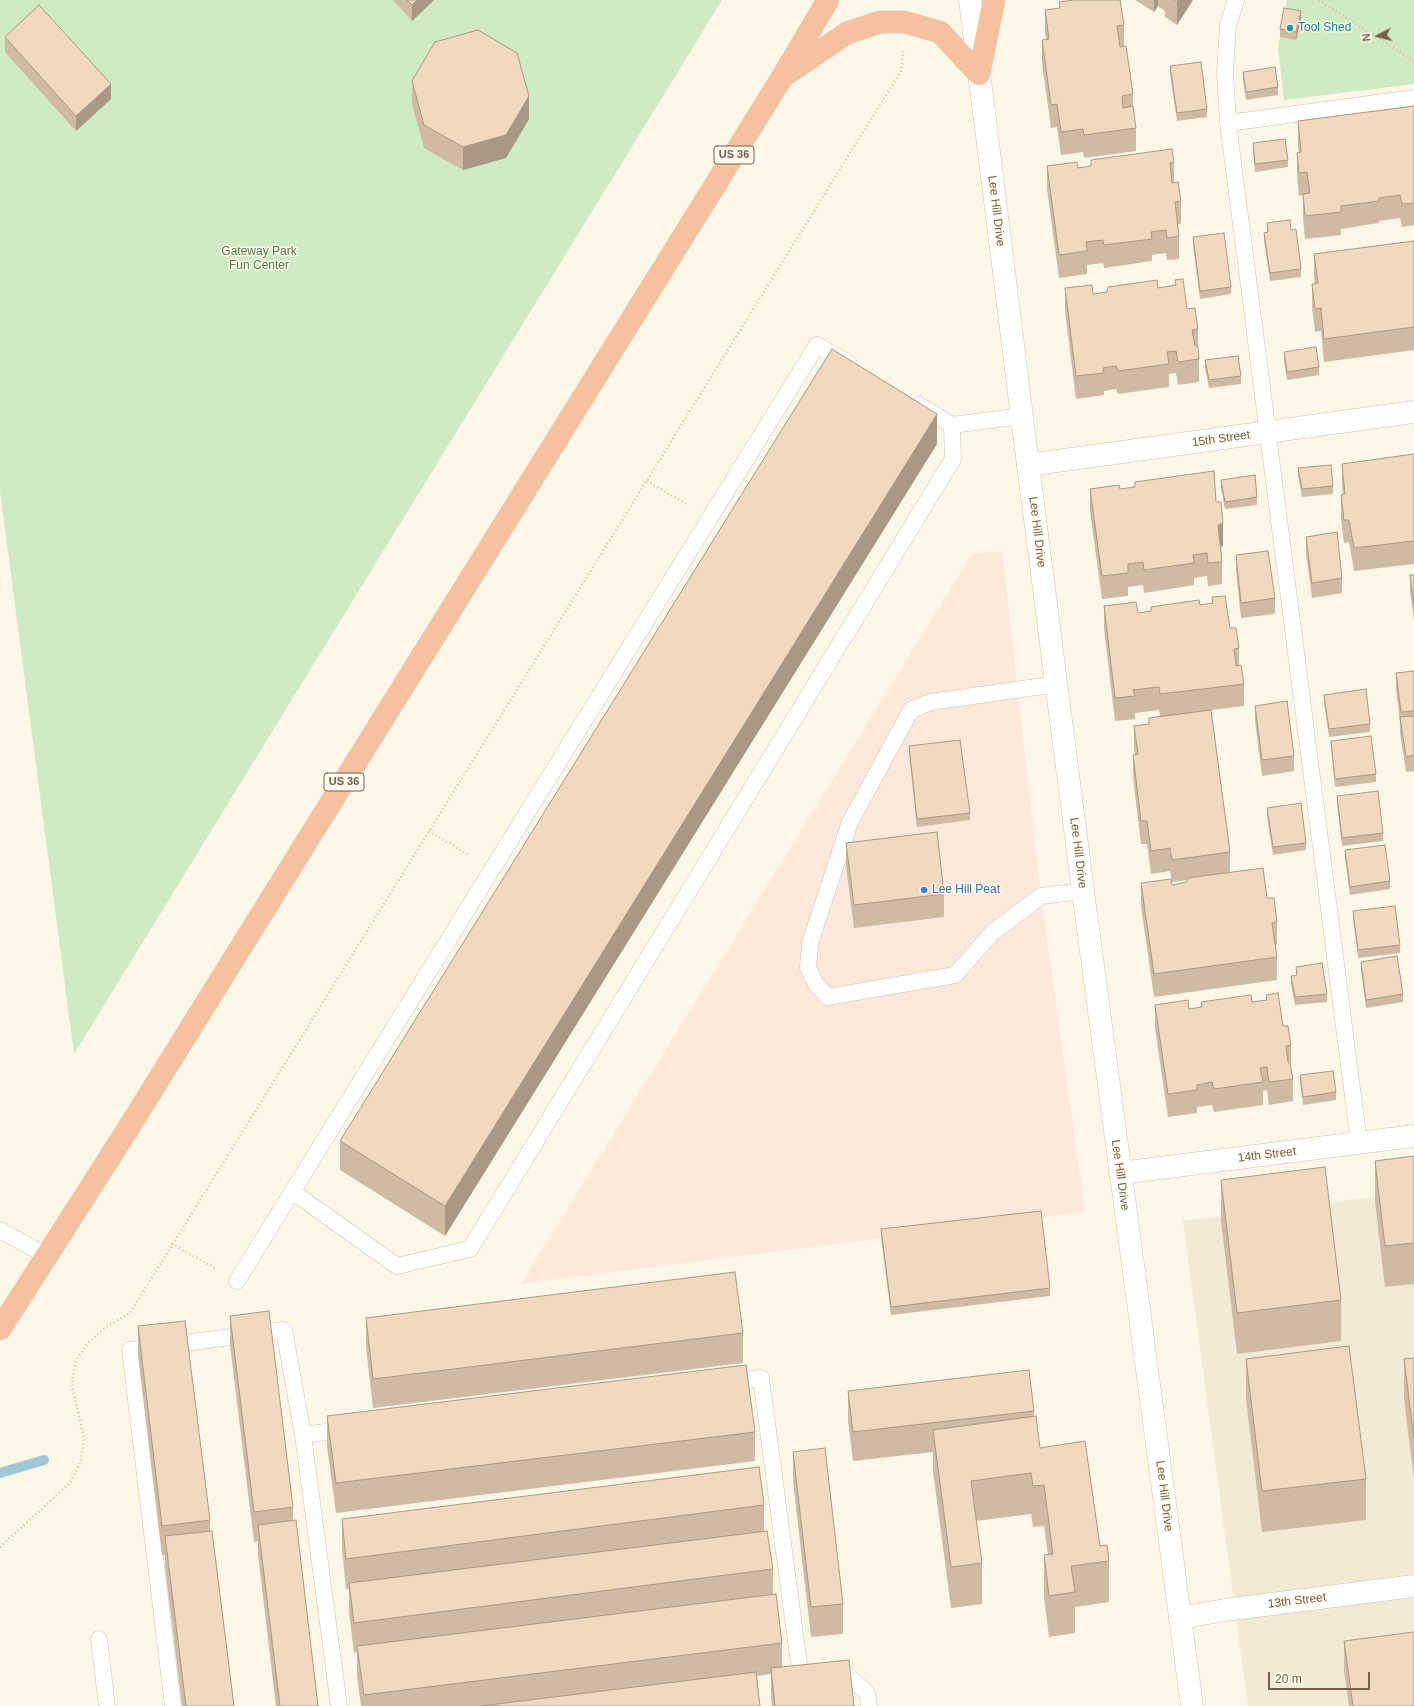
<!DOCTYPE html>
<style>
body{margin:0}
#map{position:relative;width:1414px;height:1706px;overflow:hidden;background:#fcf7e7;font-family:Arial,sans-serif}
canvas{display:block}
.north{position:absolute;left:1358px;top:16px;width:40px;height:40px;-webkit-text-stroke:3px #fffaed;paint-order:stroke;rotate:263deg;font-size:11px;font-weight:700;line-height:16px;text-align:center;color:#75604c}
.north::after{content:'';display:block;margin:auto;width:14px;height:18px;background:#75604c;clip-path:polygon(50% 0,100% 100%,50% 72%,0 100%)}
.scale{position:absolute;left:1268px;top:1672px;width:102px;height:18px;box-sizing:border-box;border:2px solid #75604c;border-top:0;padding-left:5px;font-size:12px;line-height:14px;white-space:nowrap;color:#75604c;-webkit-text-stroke:3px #fffaed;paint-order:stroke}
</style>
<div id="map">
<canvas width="1414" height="1706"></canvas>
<div class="north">N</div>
<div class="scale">20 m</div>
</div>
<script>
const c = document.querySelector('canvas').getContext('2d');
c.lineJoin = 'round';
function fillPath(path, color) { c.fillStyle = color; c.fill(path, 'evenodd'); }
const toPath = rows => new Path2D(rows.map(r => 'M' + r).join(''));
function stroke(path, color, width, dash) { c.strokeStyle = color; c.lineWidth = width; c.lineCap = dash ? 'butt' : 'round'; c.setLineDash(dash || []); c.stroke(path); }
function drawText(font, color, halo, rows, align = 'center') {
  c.font = font + ' Arial,sans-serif'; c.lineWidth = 3; c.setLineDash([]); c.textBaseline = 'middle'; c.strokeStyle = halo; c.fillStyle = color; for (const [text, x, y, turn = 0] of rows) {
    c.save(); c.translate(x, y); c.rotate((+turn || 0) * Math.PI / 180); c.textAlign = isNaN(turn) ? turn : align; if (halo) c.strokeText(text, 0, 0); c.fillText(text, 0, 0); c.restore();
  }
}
const residential = toPath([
 [1414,1192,1414,1706,1248,1706,1183,1221]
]);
const commercial = toPath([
 [1002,551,1041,896,1085,1212,521,1284,972,554]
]);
const green = toPath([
 [0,0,722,0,74,1054,0,491],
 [1287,0,1414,0,1414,84,1284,100,1278,48]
]);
const stream = toPath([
 [0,1473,44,1460]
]);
const path = toPath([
 [1319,0,1414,61],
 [647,481,688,505],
 [429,831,470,856],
 [172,1244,215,1268],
 [0,1547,70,1483,81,1461,84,1438,72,1385,76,1360,88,1343,106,1327,130,1313,901,71,903,51]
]);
const lane = toPath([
 [1236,0,1228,25,1225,73,1228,123,1359,1143],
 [1228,123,1414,98],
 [919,405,952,425,1022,416],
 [1057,684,931,702,911,710,850,822,810,943,808,968,816,984,828,997,955,975,992,933,1041,896,1083,891],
 [293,1192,397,1266,470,1249,953,459,952,425],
 [0,1230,47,1256],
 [237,1281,817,345,849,364],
 [726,1383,761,1378,801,1679,809,1678],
 [303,1435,348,1429],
 [99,1639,107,1706],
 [832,1674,844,1672,867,1693,869,1706],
 [173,1706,130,1350,284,1330,303,1435,339,1706]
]);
const street = toPath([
 [1028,465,1414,412],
 [1120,1173,1414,1136],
 [1180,1618,1225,1610,1414,1586]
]);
const secondary = toPath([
 [970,0,1028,465,1083,891,1192,1706]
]);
const highway = toPath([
 [788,73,847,33,880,22,904,22,940,32,979,74],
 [979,74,994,0],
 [0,1329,126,1132,783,76,828,0]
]);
const wall = toPath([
 [393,0,434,0,412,21],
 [1135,0,1193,0,1177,25,1165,17,1165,11,1158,6,1154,12],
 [1059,2,1124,25,1124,47,1133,94,1133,108,1136,128,1136,151,1084,158,1083,152,1061,155,1057,127,1051,128,1042,63,1042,40,1046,39,1045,32,1045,10,1059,8],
 [1301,19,1296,40,1280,37,1280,29],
 [5,37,111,99,76,131,5,52],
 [1170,66,1207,109,1207,117,1177,121,1170,74],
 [1243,72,1278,87,1278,95,1246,100,1243,80],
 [412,81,529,119,506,158,463,170,424,148,412,104],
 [1414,106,1414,225,1402,227,1400,218,1379,221,1379,223,1341,229,1341,235,1305,239,1303,217,1303,195,1299,196,1297,176,1297,153,1299,152,1298,144,1298,121],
 [1253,143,1288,160,1288,167,1255,172,1253,151],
 [1091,160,1174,163,1174,182,1181,201,1181,224,1177,224,1179,236,1179,259,1167,260,1166,253,1152,255,1152,261,1104,268,1103,263,1087,265,1087,274,1059,278,1047,189,1047,166,1078,168,1091,166],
 [1267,223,1291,230,1301,269,1301,277,1270,281,1264,241,1264,233,1267,232],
 [1193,237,1231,287,1231,294,1200,299,1193,245],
 [1414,241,1414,350,1324,362,1321,331,1315,332,1312,307,1312,284,1315,284,1314,277,1314,254],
 [1175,280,1187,309,1198,329,1198,348,1199,359,1199,382,1178,385,1176,373,1169,374,1169,387,1118,394,1116,389,1104,391,1104,395,1076,399,1065,311,1065,288,1093,294,1158,288,1175,285],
 [1284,352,1319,367,1319,375,1287,380,1284,360],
 [1205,360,1241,376,1241,384,1209,388,1205,368],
 [937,444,445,1236,340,1170,340,1141],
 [1414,454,1414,564,1354,571,1349,542,1344,543,1341,518,1341,495,1343,495,1342,487,1342,464],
 [1298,468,1333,486,1333,494,1302,497,1298,476],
 [1221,480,1257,497,1257,505,1225,509,1221,488],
 [1090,489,1120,489,1216,502,1223,546,1221,547,1222,562,1222,584,1208,586,1207,576,1194,578,1194,585,1144,593,1143,585,1128,587,1128,596,1102,599,1090,511],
 [1306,537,1342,578,1342,593,1312,598,1306,553],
 [1236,555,1275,598,1275,614,1241,618,1236,571],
 [1410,575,1414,575,1414,621,1410,591],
 [1212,597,1230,628,1239,648,1239,665,1244,684,1244,706,1211,710,1230,852,1230,872,1267,898,1277,922,1277,945,1275,945,1277,957,1277,980,1154,997,1141,906,1141,883,1172,885,1187,882,1187,880,1172,882,1170,871,1151,874,1147,844,1141,844,1133,778,1133,755,1135,754,1134,748,1134,726,1149,724,1149,718,1160,716,1159,710,1135,713,1135,719,1115,721,1104,629,1104,606,1138,613,1151,611,1151,607,1200,605,1212,603],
 [1414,671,1414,771,1406,772,1400,733,1400,723,1396,689,1396,673],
 [1324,695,1370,724,1370,732,1329,737,1324,703],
 [1255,706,1294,756,1294,771,1262,776,1255,721],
 [1331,741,1376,774,1376,782,1335,787,1331,749],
 [909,746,970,813,970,820,917,827,909,754],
 [1337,796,1383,833,1383,841,1342,846,1337,804],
 [1267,808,1306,843,1306,850,1273,855,1267,816],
 [846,843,944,894,944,917,854,928,846,866],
 [1345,850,1390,881,1390,889,1350,895,1345,858],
 [1353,911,1400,945,1400,953,1358,958,1353,919],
 [1361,962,1403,994,1403,1002,1366,1008,1361,970],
 [1296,967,1327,994,1327,1002,1295,1005,1291,984,1291,976,1296,975],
 [1266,995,1283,1026,1291,1045,1291,1067,1293,1079,1293,1101,1269,1105,1267,1090,1263,1091,1263,1105,1214,1112,1212,1105,1197,1107,1197,1113,1168,1117,1155,1028,1155,1005,1189,1009,1201,1007,1201,1002,1252,1002,1266,1000],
 [1300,1075,1336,1092,1336,1100,1303,1105,1300,1083],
 [1414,1156,1414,1284,1385,1287,1375,1202,1375,1161],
 [1221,1180,1341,1300,1341,1341,1237,1354,1221,1221],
 [881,1229,1050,1288,1050,1296,891,1315,881,1237],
 [230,1316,293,1507,293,1521,318,1706,276,1706,258,1554,258,1541,254,1542,230,1345],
 [366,1318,743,1333,743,1363,373,1408,366,1347],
 [138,1326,210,1520,210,1531,234,1706,182,1706,165,1566,165,1555,162,1556,138,1356],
 [1414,1358,1414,1479,1404,1400,1404,1359],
 [1246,1359,1366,1479,1366,1520,1262,1532,1246,1400],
 [848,1391,1034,1411,1034,1416,1040,1448,1109,1561,1109,1602,1075,1607,1075,1633,1049,1637,1044,1597,1044,1555,1048,1555,1044,1526,1033,1527,1031,1514,976,1521,982,1563,982,1604,951,1608,933,1471,933,1452,853,1461,848,1421],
 [327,1416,755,1432,755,1461,336,1513,327,1446],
 [793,1452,843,1604,843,1634,811,1637,793,1481],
 [764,1505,764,1531,773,1569,773,1594,782,1643,782,1667,854,1706,772,1706,771,1698,771,1674,757,1676,760,1706,361,1706,357,1676,357,1652,354,1653,349,1612,349,1589,346,1589,342,1549,342,1519],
 [1344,1641,1414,1706,1349,1706,1344,1671]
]);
const shadedWall = toPath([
 [417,0,434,0,412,21,412,5],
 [1154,0,1158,0,1158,6,1154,12],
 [1178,0,1193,0,1177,25,1177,3],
 [1301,11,1301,19,1296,40,1296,32],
 [111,84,111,99,76,131,76,116],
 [529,96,529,119,506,158,463,170,463,147],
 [937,414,937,444,445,1236,445,1206],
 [1223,523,1223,546,1218,548,1218,525]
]);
const building = toPath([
 [407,0,417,0,412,5,407,0],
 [1074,0,1120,0,1124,25,1117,26,1120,47,1126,46,1133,94,1122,96,1123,108,1133,106,1136,128,1084,135,1083,129,1061,132,1057,104,1051,105,1042,40,1049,39,1045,10,1060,8,1059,2,1074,0],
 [1173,0,1178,0,1177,3,1173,0],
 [39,5,111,84,76,116,5,37,39,5],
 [1284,8,1301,11,1296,32,1280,29,1284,8],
 [478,30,517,53,529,96,506,135,463,147,424,125,412,81,435,42,478,30],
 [1201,62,1207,109,1177,113,1170,66,1201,62],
 [1275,67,1278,87,1246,92,1243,72,1275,67],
 [1414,106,1414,203,1402,204,1400,195,1379,198,1379,201,1341,206,1341,212,1305,216,1303,194,1310,193,1307,172,1299,173,1297,153,1301,152,1298,121,1414,106],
 [1285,139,1288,160,1255,164,1253,143,1285,139],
 [1172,149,1174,163,1170,163,1172,183,1178,182,1181,201,1175,202,1179,236,1167,238,1166,230,1151,232,1152,239,1104,245,1103,240,1086,242,1087,251,1059,255,1047,166,1077,162,1078,168,1091,166,1091,160,1172,149],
 [1290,220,1291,230,1296,229,1301,269,1270,273,1264,233,1268,232,1267,223,1290,220],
 [1224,233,1231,287,1200,291,1193,237,1224,233],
 [1414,241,1414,327,1324,339,1321,308,1315,309,1312,284,1318,283,1314,254,1414,241],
 [1183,279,1187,309,1195,308,1198,329,1192,330,1195,346,1198,346,1199,359,1178,362,1176,351,1167,352,1169,364,1118,371,1116,366,1103,368,1104,373,1076,376,1065,288,1092,285,1093,294,1107,292,1108,287,1157,280,1158,288,1176,285,1175,280,1183,279],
 [1316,347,1319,367,1287,372,1284,352,1316,347],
 [832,349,937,414,445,1206,340,1141,832,349],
 [1238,356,1241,376,1209,380,1205,360,1238,356],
 [1414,454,1414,541,1354,548,1349,520,1344,520,1341,495,1345,494,1342,464,1414,454],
 [1331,465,1333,486,1302,489,1298,468,1331,465],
 [1214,471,1216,502,1221,502,1223,523,1218,525,1222,562,1208,563,1207,553,1193,555,1194,563,1144,570,1143,562,1128,564,1128,573,1102,576,1090,489,1119,485,1120,489,1135,487,1135,482,1214,471],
 [1255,475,1257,497,1225,502,1221,480,1255,475],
 [1337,532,1342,578,1312,583,1306,537,1337,532],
 [1268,551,1275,598,1241,603,1236,555,1268,551],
 [1410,575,1414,575,1414,605,1410,575],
 [1225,596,1230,628,1236,628,1239,648,1234,649,1236,666,1241,665,1244,684,1160,694,1159,687,1133,690,1135,696,1115,698,1104,606,1136,602,1138,613,1151,611,1151,607,1199,600,1200,605,1213,603,1212,597,1225,596],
 [1414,671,1414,711,1401,712,1396,673,1414,671],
 [1366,689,1370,724,1329,729,1324,695,1366,689],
 [1287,701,1294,756,1262,760,1255,706,1287,701],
 [1211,710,1230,852,1172,860,1170,848,1151,851,1147,821,1141,821,1133,755,1138,754,1134,726,1149,724,1149,718,1211,710],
 [1414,716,1414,755,1406,757,1400,717,1414,716],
 [1371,736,1376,774,1335,779,1331,741,1371,736],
 [960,740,970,813,917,819,909,746,960,740],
 [1378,791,1383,833,1342,838,1337,796,1378,791],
 [1301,803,1306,843,1273,847,1267,808,1301,803],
 [937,832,944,894,854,905,846,843,937,832],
 [1385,845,1390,881,1350,887,1345,850,1385,845],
 [1263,868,1267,898,1274,898,1277,922,1272,923,1277,957,1154,974,1141,883,1171,879,1172,885,1187,882,1188,878,1263,868],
 [1395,906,1400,945,1358,950,1353,911,1395,906],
 [1397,956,1403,994,1366,1000,1361,962,1397,956],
 [1322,963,1327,994,1295,997,1291,976,1297,975,1296,967,1322,963],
 [1278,993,1283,1026,1288,1026,1291,1045,1286,1046,1288,1062,1290,1064,1293,1079,1269,1082,1267,1067,1260,1068,1263,1082,1214,1089,1212,1082,1197,1085,1197,1090,1168,1094,1155,1005,1188,1000,1189,1009,1202,1007,1201,1002,1251,995,1252,1002,1267,1000,1266,995,1278,993],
 [1333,1071,1336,1092,1303,1097,1300,1075,1333,1071],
 [1414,1156,1414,1243,1385,1246,1375,1161,1414,1156],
 [1325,1167,1341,1300,1237,1313,1221,1180,1325,1167],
 [1041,1211,1050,1288,891,1307,881,1229,1041,1211],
 [735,1272,743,1333,373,1379,366,1318,735,1272],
 [269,1311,293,1507,254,1512,230,1316,269,1311],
 [185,1321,210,1520,162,1526,138,1326,185,1321],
 [1349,1346,1366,1479,1262,1491,1246,1359,1349,1346],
 [1414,1358,1414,1438,1404,1359,1414,1358],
 [746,1365,755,1432,336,1483,327,1416,746,1365],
 [1029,1370,1034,1411,853,1432,848,1391,1029,1370],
 [1036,1416,1040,1448,1085,1441,1100,1546,1107,1545,1109,1561,1071,1566,1075,1592,1049,1596,1044,1555,1053,1554,1044,1485,1033,1486,1031,1473,971,1481,982,1563,951,1567,933,1430,1036,1416],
 [825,1448,843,1604,811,1607,793,1452,825,1448],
 [759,1467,764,1505,346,1559,342,1519,759,1467],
 [296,1520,318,1706,280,1706,258,1525,296,1520],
 [212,1531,234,1706,186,1706,165,1536,212,1531],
 [767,1531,773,1569,354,1623,349,1583,767,1531],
 [776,1594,782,1643,364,1695,357,1646,776,1594],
 [1414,1632,1414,1706,1353,1706,1344,1641,1414,1632],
 [849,1660,854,1706,775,1706,771,1668,849,1660],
 [756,1672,760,1706,481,1706,756,1672]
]);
const markers = [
 [1290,28,4,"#0f9aa8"],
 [924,890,4,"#3f7fe0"]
];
const shields = [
 [734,155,40],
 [344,782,40]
];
const shieldNames = [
 ["US 36",734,155],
 ["US 36",344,782]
];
const cultureNames = [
 ["Tool Shed",1298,28]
];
const streetNames = [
 ["Lee Hill Drive",996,211,83],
 ["15th Street",1221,439,-8],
 ["Lee Hill Drive",1037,532,83],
 ["Lee Hill Drive",1078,853,83],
 ["14th Street",1267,1155,-7],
 ["Lee Hill Drive",1120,1175,82],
 ["Lee Hill Drive",1164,1496,83],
 ["13th Street",1297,1601,-7]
];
const parkNames = [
 ["Gateway Park",259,252],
 ["Fun Center",259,266]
];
const shopNames = [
 ["Lee Hill Peat",932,890]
];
fillPath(residential, '#f3ead5');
fillPath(commercial, '#fce9db');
fillPath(green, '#cfeac5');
stroke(stream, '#a2c8d7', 10);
stroke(lane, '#cebfad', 17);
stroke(street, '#cebfad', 23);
stroke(secondary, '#d1c1aa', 23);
stroke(highway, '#dbd6d0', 23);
stroke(path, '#d6bda2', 2.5, [1, 3]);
stroke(lane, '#fff', 16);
stroke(street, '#fff', 22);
stroke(secondary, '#fff', 22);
stroke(highway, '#f5c19f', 22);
fillPath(wall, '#cfbba4');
fillPath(shadedWall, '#a99886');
fillPath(building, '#f1d9bf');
stroke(building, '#a99886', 1);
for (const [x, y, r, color] of markers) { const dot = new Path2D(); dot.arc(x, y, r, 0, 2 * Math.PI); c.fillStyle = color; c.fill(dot); stroke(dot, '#fffaed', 1.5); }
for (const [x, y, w] of shields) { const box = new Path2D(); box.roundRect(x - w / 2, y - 9, w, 18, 3); c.fillStyle = '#fffaed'; c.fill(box); stroke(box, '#75604c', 1); }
drawText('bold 11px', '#75604c', null, shieldNames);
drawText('12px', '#0d838f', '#fffaed', cultureNames, 'left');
drawText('12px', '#75604c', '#fffaed', streetNames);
drawText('12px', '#4c7b43', '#fffaed', parkNames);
drawText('12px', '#366cbe', '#fffaed', shopNames, 'left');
</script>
